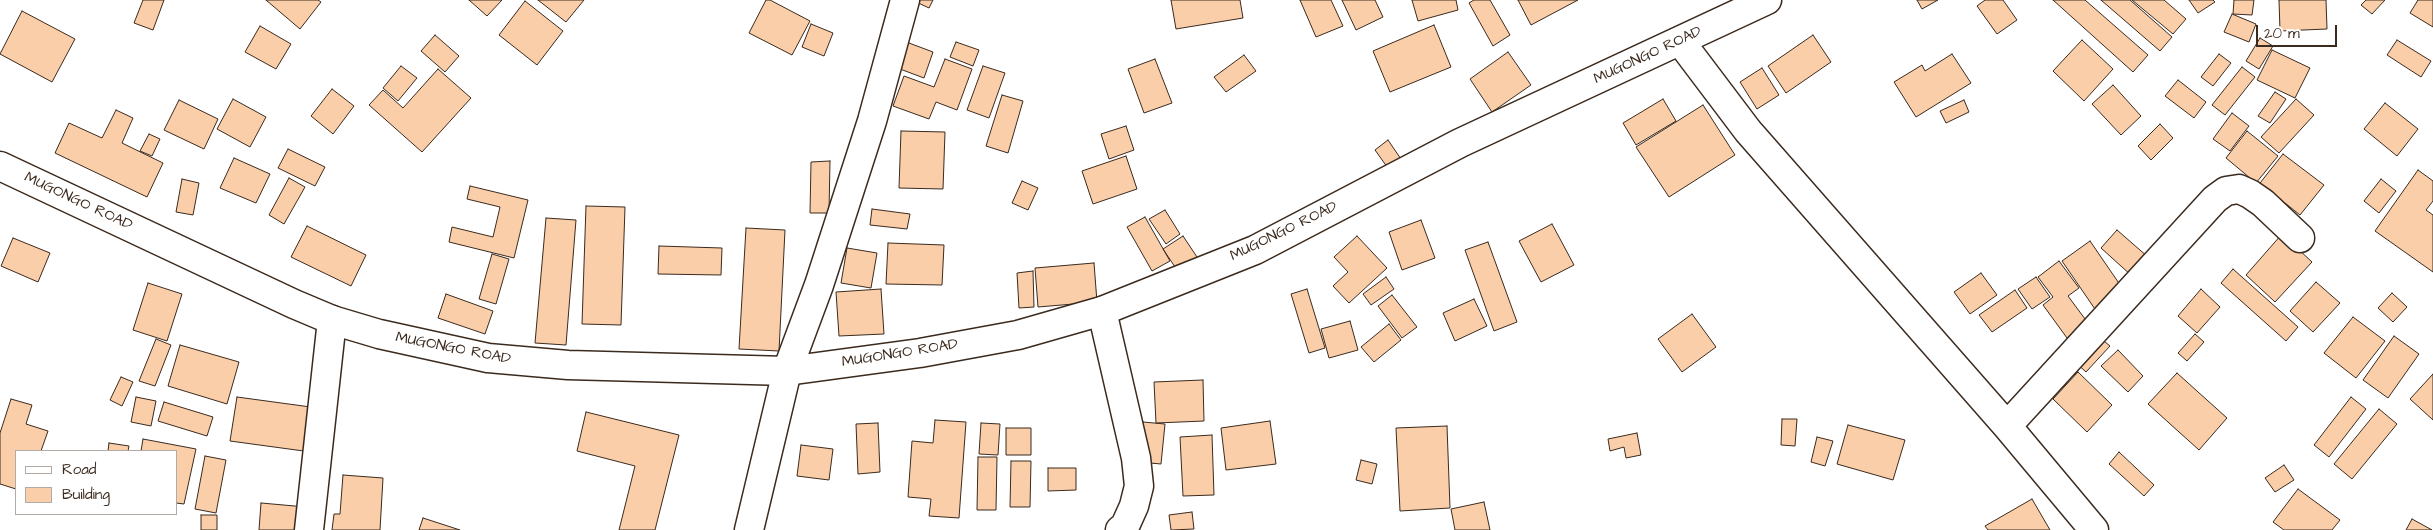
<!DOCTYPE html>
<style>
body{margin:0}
#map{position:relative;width:2433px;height:530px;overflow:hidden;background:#fff;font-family:"Architects Daughter",sans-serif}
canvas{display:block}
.legend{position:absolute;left:15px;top:450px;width:162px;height:65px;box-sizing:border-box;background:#fff;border:1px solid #b1aaa5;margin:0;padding:6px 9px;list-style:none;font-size:15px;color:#3b2a1e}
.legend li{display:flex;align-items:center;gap:10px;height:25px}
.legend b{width:25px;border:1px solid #b1aaa5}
.scale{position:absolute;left:2256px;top:25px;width:81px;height:22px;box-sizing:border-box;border:2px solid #3b2a1e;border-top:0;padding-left:6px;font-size:15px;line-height:18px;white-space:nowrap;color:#3b2a1e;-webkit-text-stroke:4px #fff;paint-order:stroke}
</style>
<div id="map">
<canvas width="2433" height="530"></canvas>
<ul class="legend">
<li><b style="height:6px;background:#fff"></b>Road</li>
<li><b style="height:14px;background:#facea9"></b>Building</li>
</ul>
<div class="scale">20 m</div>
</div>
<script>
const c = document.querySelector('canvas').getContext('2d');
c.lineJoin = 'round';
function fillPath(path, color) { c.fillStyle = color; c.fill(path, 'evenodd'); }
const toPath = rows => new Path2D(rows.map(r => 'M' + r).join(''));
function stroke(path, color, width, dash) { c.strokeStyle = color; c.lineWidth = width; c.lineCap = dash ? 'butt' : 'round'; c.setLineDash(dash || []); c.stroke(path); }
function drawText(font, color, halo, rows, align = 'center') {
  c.font = font + ' "Architects Daughter",sans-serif'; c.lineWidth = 5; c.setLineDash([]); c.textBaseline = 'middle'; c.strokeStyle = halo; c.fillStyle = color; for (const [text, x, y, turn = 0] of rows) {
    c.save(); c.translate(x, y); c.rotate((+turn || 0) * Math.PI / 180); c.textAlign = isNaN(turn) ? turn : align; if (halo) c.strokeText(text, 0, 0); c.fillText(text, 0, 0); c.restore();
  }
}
const building = toPath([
 [143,0,164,0,153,30,134,23,143,0],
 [266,0,318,0,321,2,300,29,266,0],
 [469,0,502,0,487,16,469,0],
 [538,0,584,0,566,22,538,0],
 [766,0,770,0,810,21,792,55,749,33,766,0],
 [912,0,933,0,929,8,912,0],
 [1171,0,1240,0,1243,18,1176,29,1171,0],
 [1300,0,1331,0,1343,26,1316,37,1300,0],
 [1342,0,1375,0,1383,17,1356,30,1342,0],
 [1412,0,1456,0,1458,10,1418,21,1412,0],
 [1474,0,1490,0,1510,35,1493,46,1469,3,1474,0],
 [1518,0,1578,0,1531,25,1518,0],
 [1917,0,1938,0,1922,9,1917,0],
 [1985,0,2003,0,2017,20,1997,34,1977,6,1985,0],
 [2053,0,2085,0,2148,55,2133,72,2053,0],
 [2101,0,2130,0,2172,37,2160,51,2101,0],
 [2132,0,2164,0,2186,19,2173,34,2132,0],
 [2189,0,2213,0,2215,2,2198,13,2189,0],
 [2234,0,2254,0,2252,15,2233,14,2234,0],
 [2279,0,2326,0,2327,29,2280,31,2279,0],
 [2366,0,2385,0,2372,14,2361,5,2366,0],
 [2418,0,2433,0,2433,27,2410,13,2418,0],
 [525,1,563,31,537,65,499,35,525,1],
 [22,11,75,39,52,82,0,54,22,11],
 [2232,14,2256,24,2249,42,2224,32,2232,14],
 [811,24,833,33,824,56,802,47,811,24],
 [1434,25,1451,67,1390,92,1373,51,1434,25],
 [260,26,291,44,276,69,245,52,260,26],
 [435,35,459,56,445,72,421,51,435,35],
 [1813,35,1831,62,1786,93,1768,66,1813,35],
 [2260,38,2273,46,2259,69,2246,61,2260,38],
 [901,40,933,52,924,78,892,66,901,40],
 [2082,40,2113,69,2084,101,2053,71,2082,40],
 [2397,40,2431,61,2421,77,2387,55,2397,40],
 [956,42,979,50,973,66,950,57,956,42],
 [2272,50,2310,68,2295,98,2257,80,2272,50],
 [1508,52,1531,85,1492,112,1470,79,1508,52],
 [1952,54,1971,83,1916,117,1894,82,1922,65,1925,71,1952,54],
 [2219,54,2231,63,2213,86,2201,77,2219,54],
 [1244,55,1256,71,1226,92,1214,77,1244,55],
 [945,59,972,69,957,110,936,102,929,119,893,106,904,76,934,87,945,59],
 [1155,59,1172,103,1144,113,1128,69,1155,59],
 [401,66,417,78,398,101,383,88,401,66],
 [983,66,1005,73,989,118,967,110,983,66],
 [2242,67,2255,77,2225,115,2212,105,2242,67],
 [1762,68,1779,95,1757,109,1740,82,1762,68],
 [438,69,471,98,422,152,369,105,383,90,403,108,438,69],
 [2178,80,2206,102,2194,118,2165,96,2178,80],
 [2113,85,2141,116,2121,135,2092,104,2113,85],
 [332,89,354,106,333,134,311,116,332,89],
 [2275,92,2286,99,2270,123,2258,116,2275,92],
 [1002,95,1023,101,1008,153,986,146,1002,95],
 [233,99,266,117,250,147,217,129,233,99],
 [1663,99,1676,121,1636,145,1623,123,1663,99],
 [2296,99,2314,115,2279,153,2261,137,2296,99],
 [179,100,218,119,204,149,164,130,179,100],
 [1964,100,1969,112,1946,123,1940,111,1964,100],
 [2385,103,2418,129,2397,156,2364,129,2385,103],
 [1703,105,1735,155,1669,197,1636,147,1703,105],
 [116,110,133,118,122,143,163,163,147,197,55,153,69,123,102,138,116,110],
 [2232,113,2249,126,2230,151,2213,139,2232,113],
 [2160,124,2173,138,2151,160,2138,146,2160,124],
 [1126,126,1134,150,1109,159,1101,134,1126,126],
 [901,131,945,132,943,189,899,188,901,131],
 [2247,131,2278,156,2256,183,2226,158,2247,131],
 [149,134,160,139,152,156,140,151,149,134],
 [1388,140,1403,162,1390,171,1375,150,1388,140],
 [288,149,325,167,315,186,278,168,288,149],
 [2283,154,2324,185,2300,215,2260,183,2283,154],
 [1126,156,1137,189,1093,204,1082,171,1126,156],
 [234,158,270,174,256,203,220,188,234,158],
 [830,161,829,213,810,213,811,162,830,161],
 [2418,170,2433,181,2433,201,2426,210,2433,215,2433,272,2375,231,2418,170],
 [289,178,305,187,284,224,269,215,289,178],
 [182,179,199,183,193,215,176,212,182,179],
 [2381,179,2396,191,2379,213,2364,201,2381,179],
 [1022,181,1038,188,1028,210,1012,203,1022,181],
 [470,186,528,200,514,258,449,242,452,227,493,237,500,207,467,199,470,186],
 [586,206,625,207,621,325,582,324,586,206],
 [872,209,910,214,907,229,870,225,872,209],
 [1165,210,1180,234,1166,244,1149,219,1165,210],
 [1145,217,1170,261,1152,271,1127,227,1145,217],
 [546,218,576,220,566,345,535,343,546,218],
 [1421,220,1435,258,1402,270,1389,232,1421,220],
 [1552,224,1574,265,1541,282,1519,241,1552,224],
 [307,226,366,255,351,286,291,257,307,226],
 [746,228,785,230,779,351,739,349,746,228],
 [2117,230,2148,257,2132,276,2101,248,2117,230],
 [2282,234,2312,262,2275,302,2246,275,2282,234],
 [1183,236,1197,257,1177,270,1163,249,1183,236],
 [1357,236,1387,268,1349,303,1333,286,1348,272,1334,257,1357,236],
 [13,238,50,253,38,282,1,266,13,238],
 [2090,241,2125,292,2097,312,2062,261,2090,241],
 [1488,242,1517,322,1494,331,1465,250,1488,242],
 [888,243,944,245,942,285,886,284,888,243],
 [659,246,722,248,721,275,658,274,659,246],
 [847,248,877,253,871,288,841,283,847,248],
 [492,254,509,259,496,304,479,299,492,254],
 [2059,261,2079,288,2068,296,2088,323,2067,338,2043,305,2053,297,2038,277,2059,261],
 [1094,263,1097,302,1038,307,1035,268,1094,263],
 [2233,269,2298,327,2286,341,2221,283,2233,269],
 [1033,271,1034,307,1019,308,1017,273,1033,271],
 [1981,273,1997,295,1970,314,1954,292,1981,273],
 [1386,277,1394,289,1371,305,1363,294,1386,277],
 [2036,277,2050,297,2032,309,2018,289,2036,277],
 [2316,282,2340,303,2313,332,2290,311,2316,282],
 [148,283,182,294,167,341,133,330,148,283],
 [881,289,884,334,839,336,836,292,881,289],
 [1307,289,1325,348,1309,353,1291,294,1307,289],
 [2201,289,2220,307,2197,333,2178,316,2201,289],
 [2015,290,2027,308,1992,332,1979,315,2015,290],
 [2392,293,2407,307,2393,322,2378,308,2392,293],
 [446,294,493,311,485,334,438,318,446,294],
 [1392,295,1417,327,1402,338,1378,306,1392,295],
 [1474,299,1487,326,1455,341,1443,313,1474,299],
 [1692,314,1716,347,1682,372,1658,339,1692,314],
 [2353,317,2385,341,2356,378,2324,353,2353,317],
 [1350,321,1358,350,1329,358,1321,329,1350,321],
 [1389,324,1401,340,1374,362,1361,347,1389,324],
 [2195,334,2204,342,2187,361,2178,353,2195,334],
 [2394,336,2419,354,2388,398,2363,380,2394,336],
 [2099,337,2110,346,2086,372,2075,362,2099,337],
 [156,339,171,345,155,386,139,381,156,339],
 [180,345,239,362,227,404,168,386,180,345],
 [2118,350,2143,376,2128,392,2101,366,2118,350],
 [2078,372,2112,405,2087,432,2053,399,2078,372],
 [2177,373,2227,418,2199,450,2148,404,2177,373],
 [2433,374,2433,420,2410,399,2433,374],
 [121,377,133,382,122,406,110,400,121,377],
 [1203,380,1204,421,1156,423,1154,382,1203,380],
 [136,397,156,401,151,426,131,422,136,397],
 [237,397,318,408,311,452,230,441,237,397],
 [2351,397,2366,409,2329,457,2314,445,2351,397],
 [11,399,32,405,26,424,48,431,41,451,16,451,16,489,0,484,0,433,11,399],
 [164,402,213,417,207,436,158,421,164,402],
 [2379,409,2397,424,2352,479,2334,464,2379,409],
 [586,412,679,435,655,530,619,530,635,466,577,451,586,412],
 [1782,419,1797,419,1795,446,1781,445,1782,419],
 [935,420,966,422,959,518,929,516,931,499,908,497,912,441,933,443,935,420],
 [1270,421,1276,464,1226,470,1221,428,1270,421],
 [1143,422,1165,424,1161,464,1139,462,1143,422],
 [878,423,880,472,858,474,856,424,878,423],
 [981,423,1000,424,998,455,979,454,981,423],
 [1848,425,1905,440,1893,480,1837,464,1848,425],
 [1447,426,1450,508,1400,511,1396,428,1447,426],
 [1006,428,1031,428,1031,455,1006,455,1006,428],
 [1637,433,1641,455,1626,458,1624,447,1610,451,1608,439,1637,433],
 [1212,435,1214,495,1183,496,1180,437,1212,435],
 [1817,437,1833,441,1825,466,1811,462,1817,437],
 [143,439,196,449,184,504,176,503,176,451,141,451,143,439],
 [109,443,129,446,128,451,108,451,109,443],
 [801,445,833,449,829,480,797,476,801,445],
 [2119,452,2154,485,2144,496,2109,464,2119,452],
 [205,456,226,460,216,513,195,509,205,456],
 [978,457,997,457,996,510,977,510,978,457],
 [1361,460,1377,464,1372,484,1356,480,1361,460],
 [1011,461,1031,461,1030,507,1010,507,1011,461],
 [2284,465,2294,480,2275,492,2265,478,2284,465],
 [1048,468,1076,468,1076,490,1048,491,1048,468],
 [343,475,383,478,380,530,332,530,334,514,340,514,343,475],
 [2298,489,2340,520,2332,530,2284,530,2273,522,2298,489],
 [2032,499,2050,530,1988,530,1985,526,2032,499],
 [1484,502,1490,530,1455,530,1451,509,1484,502],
 [261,503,306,507,303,530,259,530,261,503],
 [1192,512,1194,529,1171,530,1169,515,1192,512],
 [201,515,217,515,217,530,201,530,201,515],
 [423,518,460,530,419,530,423,518],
 [2412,519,2432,530,2406,530,2412,519]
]);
const minor = toPath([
 [1680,41,1748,131,2007,426,2094,530],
 [1102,311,1136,458,1139,486,1134,506,1125,526,1120,530],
 [2007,426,2215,199,2226,191,2239,189,2250,194,2263,203,2300,238],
 [309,530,332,320],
 [749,530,787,371,819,285,872,121,905,0]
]);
const tertiary = toPath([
 [0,166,294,304,332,320,379,334,488,358,568,365,787,371,920,353,1018,335,1102,311,1255,250,1460,143,1767,0]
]);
const streetNames = [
 ["MUGONGO ROAD",1648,56,-25],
 ["MUGONGO ROAD",78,202,25],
 ["MUGONGO ROAD",1284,232,-26],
 ["MUGONGO ROAD",453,349,11],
 ["MUGONGO ROAD",900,354,-9]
];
fillPath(building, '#facea9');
stroke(building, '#3b2a1e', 1);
stroke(minor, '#3b2a1e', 31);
stroke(tertiary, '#3b2a1e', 31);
stroke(minor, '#fff', 28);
stroke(tertiary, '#fff', 28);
drawText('15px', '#3b2a1e', '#fff', streetNames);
</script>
